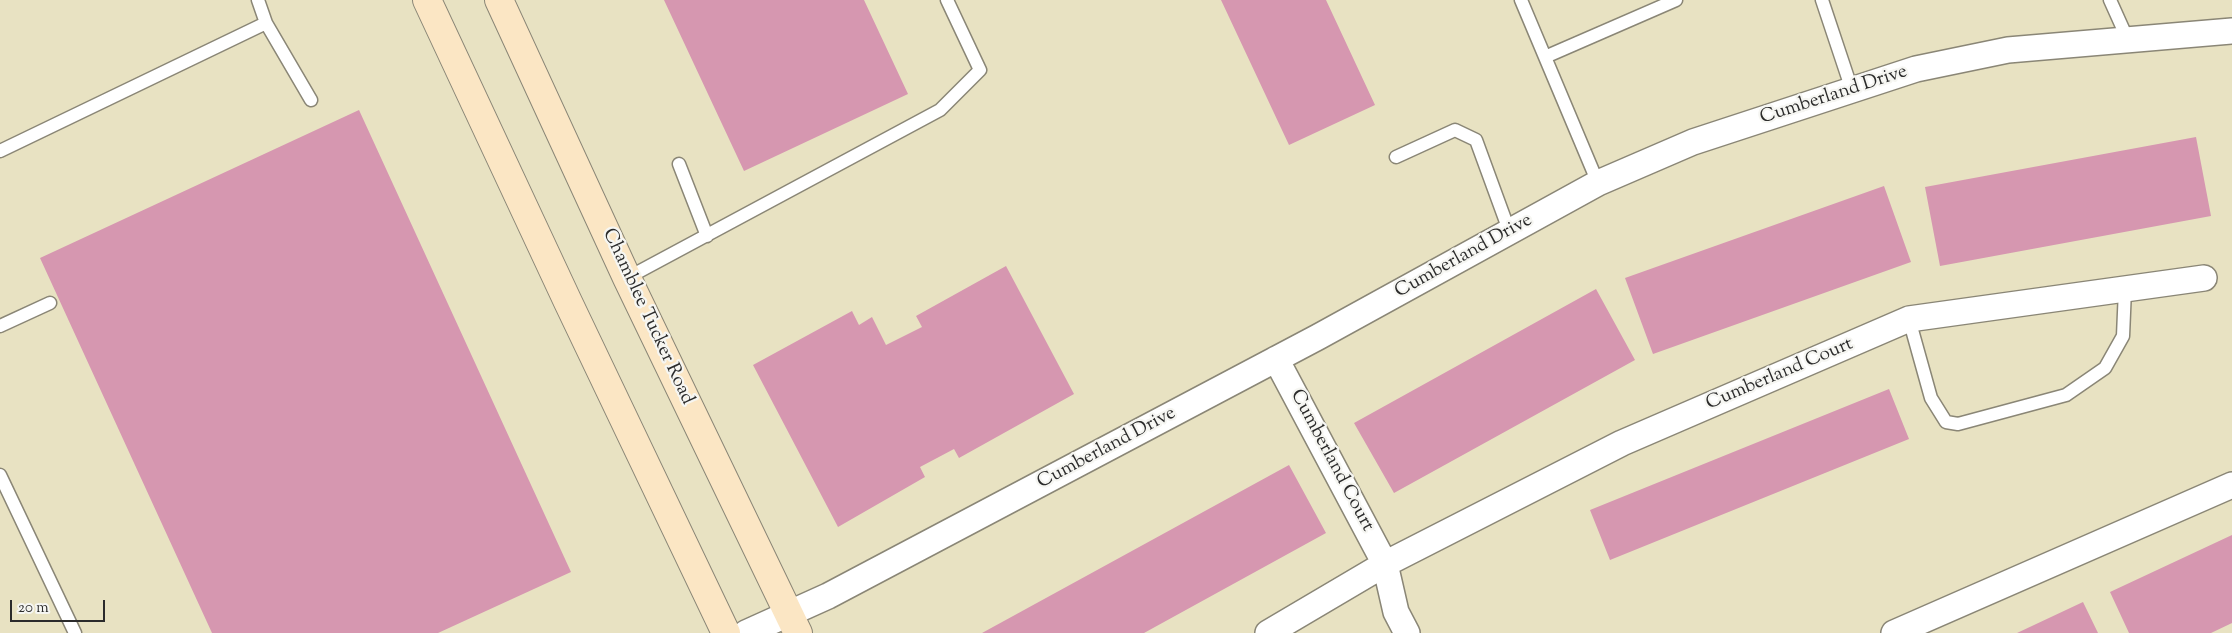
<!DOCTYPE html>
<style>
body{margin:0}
#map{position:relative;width:2232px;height:633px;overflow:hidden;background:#e8e2c2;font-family:"Sorts Mill Goudy",serif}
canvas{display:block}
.scale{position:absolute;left:10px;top:600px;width:95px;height:22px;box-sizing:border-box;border:2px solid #2b2b2b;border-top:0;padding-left:6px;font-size:15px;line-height:18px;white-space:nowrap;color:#2b2b2b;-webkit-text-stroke:4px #f6f6f2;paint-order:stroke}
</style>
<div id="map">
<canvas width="2232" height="633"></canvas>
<div class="scale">20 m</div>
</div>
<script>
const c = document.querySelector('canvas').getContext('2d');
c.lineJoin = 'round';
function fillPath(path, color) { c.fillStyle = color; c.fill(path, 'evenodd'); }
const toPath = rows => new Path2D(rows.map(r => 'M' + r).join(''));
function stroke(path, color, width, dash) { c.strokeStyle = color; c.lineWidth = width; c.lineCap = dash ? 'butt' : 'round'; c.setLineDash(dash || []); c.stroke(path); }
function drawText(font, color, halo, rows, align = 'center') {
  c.font = font + ' "Sorts Mill Goudy",serif'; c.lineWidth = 4.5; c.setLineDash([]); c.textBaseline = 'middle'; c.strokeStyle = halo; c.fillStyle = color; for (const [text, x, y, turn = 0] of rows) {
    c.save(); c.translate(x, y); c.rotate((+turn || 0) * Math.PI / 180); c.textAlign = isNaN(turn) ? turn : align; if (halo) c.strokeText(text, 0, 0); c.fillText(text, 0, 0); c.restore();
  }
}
const building = toPath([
 [664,0,864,0,908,94,744,171],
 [1221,0,1326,0,1375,105,1289,145],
 [359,110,571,572,438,633,212,633,40,258],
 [2196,137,2211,216,1940,266,1925,187],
 [1884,186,1911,262,1653,354,1625,278],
 [1006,266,1074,394,959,458,954,449,920,467,925,477,838,527,753,365,852,311,859,325,872,317,886,345,922,327,916,316],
 [1596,289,1635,360,1394,493,1354,423],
 [1889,389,1909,439,1610,560,1590,510],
 [1289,465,1326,533,1144,633,982,633],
 [2232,535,2232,623,2211,633,2129,633,2110,592],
 [2083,602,2098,633,2017,633]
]);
const lane = toPath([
 [258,0,266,23],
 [1521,0,1598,183],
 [1822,0,1852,90],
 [2110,0,2128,40],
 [1545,57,1676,0],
 [0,151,266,23,311,100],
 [1396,157,1455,130,1476,140,1510,233],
 [679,164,707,236],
 [627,278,940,110,980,70,947,0],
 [1909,319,1931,398,1946,422,1958,424,2066,395,2105,368,2123,336,2125,289],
 [0,326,50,303],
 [0,475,75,633]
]);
const street = toPath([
 [1276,359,1385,564,1396,612,1407,633],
 [746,633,828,596,1318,337,1598,183,1693,142,1916,69,2008,50,2232,31],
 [1268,633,1385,564,1622,443,1909,319,2204,278],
 [1894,633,2232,485]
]);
const secondary = toPath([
 [427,0,568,302,726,633],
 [499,0,627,278,798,633]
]);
const streetNames = [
 ["Cumberland Drive",1834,96,-18],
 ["Cumberland Drive",1464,257,-29],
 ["Chamblee Tucker Road",647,317,65],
 ["Cumberland Court",1780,375,-23],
 ["Cumberland Drive",1107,449,-28],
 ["Cumberland Court",1331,461,62]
];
fillPath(building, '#d697b0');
stroke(lane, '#8a8676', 15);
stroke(street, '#8a8676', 28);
stroke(secondary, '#8a8676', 30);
stroke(lane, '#fff', 12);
stroke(street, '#fff', 25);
stroke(secondary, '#fbe6c4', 28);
drawText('19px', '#2b2b2b', '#f6f6f2', streetNames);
</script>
